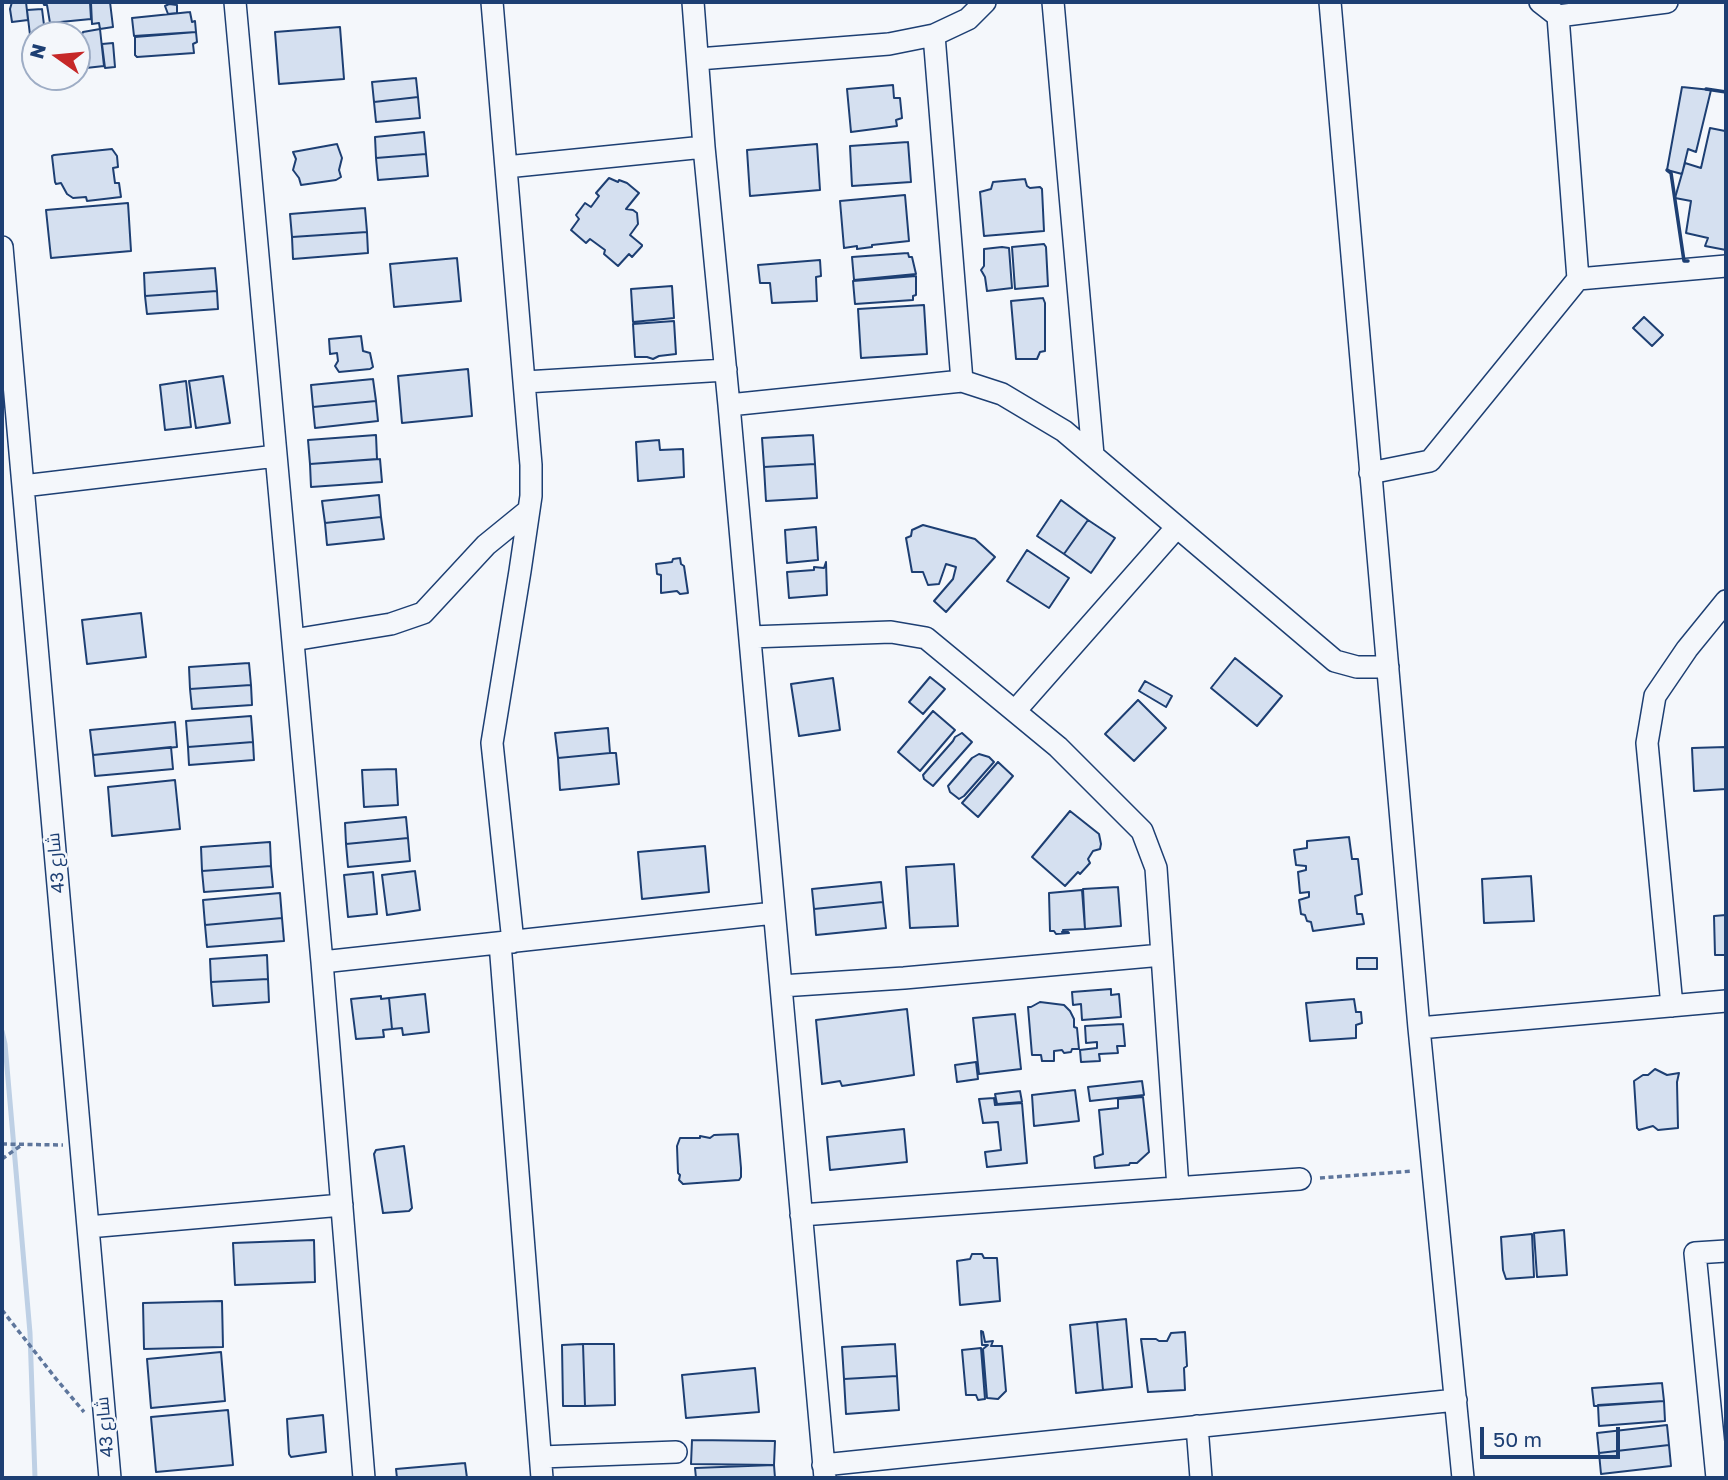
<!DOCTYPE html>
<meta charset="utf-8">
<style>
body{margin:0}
#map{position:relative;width:1728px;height:1480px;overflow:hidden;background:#f4f7fb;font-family:"Golos Text",sans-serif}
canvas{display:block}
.frame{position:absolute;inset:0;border:4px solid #1d3f73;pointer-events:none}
.north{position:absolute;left:21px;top:21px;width:70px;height:70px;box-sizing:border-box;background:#f4f7fb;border:2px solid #9eadc5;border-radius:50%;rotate:285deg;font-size:19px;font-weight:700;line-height:28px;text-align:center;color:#1d3f73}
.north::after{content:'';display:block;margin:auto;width:24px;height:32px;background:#c62828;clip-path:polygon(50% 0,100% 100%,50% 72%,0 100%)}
.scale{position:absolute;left:1480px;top:1427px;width:140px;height:32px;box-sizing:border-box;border:4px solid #1d3f73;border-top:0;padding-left:9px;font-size:21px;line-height:24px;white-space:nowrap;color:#1d3f73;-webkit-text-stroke:5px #f4f7fb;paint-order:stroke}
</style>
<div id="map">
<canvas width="1728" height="1480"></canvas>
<div class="frame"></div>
<div class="north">N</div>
<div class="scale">50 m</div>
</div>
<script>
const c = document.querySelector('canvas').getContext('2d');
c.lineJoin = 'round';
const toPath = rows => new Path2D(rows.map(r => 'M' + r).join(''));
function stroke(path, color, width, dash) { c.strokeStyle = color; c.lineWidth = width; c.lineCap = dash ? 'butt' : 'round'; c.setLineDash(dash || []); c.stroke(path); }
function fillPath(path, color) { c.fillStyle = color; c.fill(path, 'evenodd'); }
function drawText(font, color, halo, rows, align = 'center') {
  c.font = font + ' "Golos Text",Cairo,sans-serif'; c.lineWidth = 5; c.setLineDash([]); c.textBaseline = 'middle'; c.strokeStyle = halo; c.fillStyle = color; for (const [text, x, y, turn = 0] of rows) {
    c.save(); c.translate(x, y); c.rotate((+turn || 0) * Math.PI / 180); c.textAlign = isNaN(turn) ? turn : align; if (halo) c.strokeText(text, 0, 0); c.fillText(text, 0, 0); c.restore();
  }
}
const stream = toPath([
 [2,1031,5,1044,30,1333,35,1478]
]);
const building = toPath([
 [12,2,26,2,28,20,12,22,10,9,12,2],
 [43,2,90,2,91,19,50,23,47,5,44,5,43,2],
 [110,2,113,27,100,29,99,23,92,24,91,3,110,2],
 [169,4,177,5,177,13,168,14,165,6,169,4],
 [42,9,45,33,30,35,27,10,42,9],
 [190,12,192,22,195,21,196,32,134,36,132,18,190,12],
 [340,27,344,79,279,84,275,32,340,27],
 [100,29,104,66,86,68,85,66,77,67,77,36,81,36,83,32,100,29],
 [196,32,197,42,193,44,194,53,137,57,135,55,135,37,196,32],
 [113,43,115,67,105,68,102,44,113,43],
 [416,78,418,97,374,102,372,82,416,78],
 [893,85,894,98,900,98,902,118,896,120,897,126,851,132,847,89,893,85],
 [1682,87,1711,90,1696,152,1688,149,1682,174,1667,170,1682,87],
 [418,97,420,118,376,122,374,102,418,97],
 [1726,124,1726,250,1705,246,1708,238,1686,233,1691,201,1675,198,1685,163,1701,168,1710,128,1725,131,1726,124],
 [424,132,426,154,376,158,375,137,424,132],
 [908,142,911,182,852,186,850,146,908,142],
 [337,144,342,158,339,170,341,177,336,180,301,185,299,178,293,170,296,159,293,152,337,144],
 [817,144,820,190,750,196,747,150,817,144],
 [112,149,117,156,118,167,113,168,115,183,119,183,121,197,87,201,86,197,73,198,67,194,61,183,56,184,55,182,52,156,54,155,112,149],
 [426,154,428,176,378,180,376,158,426,154],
 [609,178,618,182,619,180,627,183,639,193,626,209,633,210,637,213,638,224,630,235,642,245,642,246,632,257,629,254,618,266,604,254,605,250,590,239,586,243,571,230,579,219,576,215,585,203,591,207,599,196,596,193,609,178],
 [1025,179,1027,186,1030,188,1040,187,1042,189,1044,231,984,236,980,192,991,189,993,182,1025,179],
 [905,195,909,241,872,245,872,247,857,249,857,246,844,248,840,201,905,195],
 [128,203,131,251,51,258,46,210,128,203],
 [365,208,367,232,292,237,290,214,365,208],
 [367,232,368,253,293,259,292,237,367,232],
 [1044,244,1046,247,1048,286,1015,289,1012,247,1044,244],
 [1002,247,1009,248,1012,288,987,291,985,277,981,270,984,266,984,249,1002,247],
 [908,253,909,257,912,257,916,274,854,280,852,257,908,253],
 [457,258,461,301,394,307,390,264,457,258],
 [820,260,821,276,816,277,817,301,772,303,770,283,760,283,758,265,820,260],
 [215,268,217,291,145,296,144,273,215,268],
 [916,276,916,295,913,296,913,300,855,304,853,281,916,276],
 [672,286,674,318,633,322,631,289,672,286],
 [217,291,218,309,147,314,145,296,217,291],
 [1043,298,1045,303,1045,351,1040,352,1037,359,1016,359,1011,301,1043,298],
 [924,305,927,354,861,358,858,309,924,305],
 [1644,317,1663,335,1652,346,1633,328,1644,317],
 [674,321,676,354,659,356,653,359,647,357,635,357,633,324,674,321],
 [361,336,363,351,370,353,373,367,370,369,339,372,335,366,338,361,337,353,330,354,329,339,361,336],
 [468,369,472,416,402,423,398,376,468,369],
 [223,376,230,423,196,428,189,381,223,376],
 [373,379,376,401,313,407,311,385,373,379],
 [186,381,191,427,165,430,160,385,186,381],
 [376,401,378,421,315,428,313,407,376,401],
 [376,435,377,459,310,464,308,440,376,435],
 [813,435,815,464,764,467,762,438,813,435],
 [659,440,660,450,683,449,684,477,638,481,636,442,659,440],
 [380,459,382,482,311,487,310,464,380,459],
 [815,464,817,498,766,501,764,467,815,464],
 [379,495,381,517,325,523,322,501,379,495],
 [1061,500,1088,520,1064,554,1037,536,1061,500],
 [381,517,384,539,327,545,325,523,381,517],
 [1088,520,1115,538,1091,573,1064,554,1088,520],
 [923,525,975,539,995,557,946,612,934,601,953,579,956,567,946,564,939,584,928,585,923,572,912,572,906,538,911,536,912,530,923,525],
 [816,527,818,560,787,563,785,530,816,527],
 [1027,550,1069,578,1049,608,1007,581,1027,550],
 [680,558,681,564,684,566,688,593,680,594,677,591,661,593,661,575,657,574,656,564,672,562,673,559,680,558],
 [826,562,827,595,789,598,787,572,814,570,814,567,824,568,826,562],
 [141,613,146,657,87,664,82,620,141,613],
 [1235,658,1282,696,1257,726,1211,688,1235,658],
 [249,663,251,685,190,689,189,667,249,663],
 [930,677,945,689,923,714,909,702,930,677],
 [833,678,840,730,799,736,791,684,833,678],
 [1145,681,1172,696,1166,707,1139,691,1145,681],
 [251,685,252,705,192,709,190,689,251,685],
 [1138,700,1166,728,1134,761,1105,734,1138,700],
 [933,711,955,730,920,771,898,752,933,711],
 [251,716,253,742,188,747,186,721,251,716],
 [175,722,177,747,93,755,90,730,175,722],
 [608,728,610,753,558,758,555,733,608,728],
 [962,733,972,742,933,786,924,779,923,775,953,741,955,737,962,733],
 [253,742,254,760,189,765,188,747,253,742],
 [171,747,173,769,95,776,93,755,171,747],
 [1726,747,1726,789,1694,791,1692,748,1726,747],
 [610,753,616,753,619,784,560,790,558,758,610,753],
 [979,754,989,757,994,762,964,796,959,799,950,792,948,786,972,758,979,754],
 [998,762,1013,776,978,817,962,803,998,762],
 [396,769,398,805,364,807,362,770,396,769],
 [175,780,180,829,112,836,108,787,175,780],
 [1070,811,1099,834,1101,844,1100,849,1093,851,1088,859,1090,863,1080,874,1078,872,1065,886,1032,857,1070,811],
 [406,817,408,838,346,844,345,823,406,817],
 [1349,837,1352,859,1358,859,1362,894,1355,896,1357,914,1362,914,1364,924,1313,931,1311,922,1307,921,1305,915,1301,914,1299,900,1309,897,1309,892,1300,893,1298,872,1306,870,1306,866,1296,865,1294,850,1307,848,1307,841,1349,837],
 [408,838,410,861,348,867,346,844,408,838],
 [270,842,271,866,202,871,201,847,270,842],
 [705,846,709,892,642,899,638,852,705,846],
 [954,864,958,926,910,928,906,867,954,864],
 [271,866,273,887,204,892,202,871,271,866],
 [415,871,420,910,387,915,382,875,415,871],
 [373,872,377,914,348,917,344,875,373,872],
 [1531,876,1534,921,1484,923,1482,879,1531,876],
 [881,882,883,902,814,909,812,889,881,882],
 [1118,887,1121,926,1085,929,1083,889,1118,887],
 [1082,890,1085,929,1063,930,1064,931,1062,932,1067,931,1069,933,1056,934,1054,931,1050,931,1049,893,1082,890],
 [280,893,282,918,205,925,203,900,280,893],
 [883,902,886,928,816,935,814,909,883,902],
 [1726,915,1726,955,1715,955,1714,916,1726,915],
 [282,918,284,941,207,947,205,925,282,918],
 [267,955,268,979,211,982,210,959,267,955],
 [1357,958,1377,958,1377,969,1357,969,1357,958],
 [268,979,269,1002,213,1006,211,982,268,979],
 [1111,989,1111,995,1119,994,1121,1017,1082,1020,1081,1004,1073,1005,1072,992,1111,989],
 [425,994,429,1032,403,1035,402,1028,392,1029,389,998,425,994],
 [381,996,381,999,389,998,392,1029,383,1030,384,1037,356,1039,351,999,381,996],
 [1354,999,1356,1012,1361,1012,1362,1023,1356,1025,1356,1038,1310,1041,1306,1003,1354,999],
 [1040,1002,1064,1005,1070,1011,1074,1019,1074,1027,1077,1028,1079,1049,1072,1049,1071,1052,1064,1053,1062,1050,1054,1051,1054,1061,1042,1061,1041,1055,1032,1055,1028,1007,1031,1007,1040,1002],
 [907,1009,914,1075,842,1086,840,1081,822,1084,816,1020,907,1009],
 [1015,1014,1021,1069,979,1074,973,1018,1015,1014],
 [1123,1024,1125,1046,1117,1046,1118,1053,1099,1054,1100,1061,1081,1062,1080,1050,1097,1048,1097,1042,1086,1043,1085,1026,1123,1024],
 [976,1062,978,1079,957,1082,955,1065,976,1062],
 [1655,1069,1667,1075,1679,1073,1677,1082,1678,1128,1658,1130,1653,1126,1639,1130,1637,1128,1634,1081,1643,1075,1648,1075,1655,1069],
 [1142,1081,1144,1095,1090,1101,1088,1087,1142,1081],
 [1075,1090,1079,1121,1034,1126,1032,1095,1075,1090],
 [1020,1091,1022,1102,997,1104,995,1094,1020,1091],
 [1143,1097,1149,1152,1137,1163,1130,1163,1129,1165,1095,1168,1094,1157,1103,1154,1099,1110,1118,1108,1118,1099,1143,1097],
 [994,1098,995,1105,1022,1103,1027,1163,987,1167,985,1152,1001,1150,998,1122,983,1123,979,1099,994,1098],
 [904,1129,907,1162,830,1170,827,1137,904,1129],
 [738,1134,741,1168,741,1177,739,1180,683,1184,679,1180,680,1175,678,1173,677,1146,680,1138,700,1138,700,1136,710,1138,714,1135,738,1134],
 [404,1146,412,1208,409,1211,383,1213,374,1154,376,1150,404,1146],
 [1564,1230,1567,1275,1537,1277,1534,1233,1564,1230],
 [1532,1234,1534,1277,1506,1279,1503,1270,1501,1237,1532,1234],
 [314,1240,315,1282,235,1285,233,1243,314,1240],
 [972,1254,982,1254,984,1258,997,1258,1000,1301,960,1305,957,1261,970,1259,972,1254],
 [222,1301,223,1347,144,1349,143,1303,222,1301],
 [1126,1319,1132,1387,1103,1390,1097,1322,1126,1319],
 [1097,1322,1103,1390,1076,1393,1070,1325,1097,1322],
 [981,1331,983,1332,985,1342,993,1341,991,1346,1002,1346,1006,1391,998,1399,987,1398,983,1349,988,1345,982,1345,981,1331],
 [1185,1332,1187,1366,1184,1368,1185,1390,1148,1392,1141,1339,1156,1339,1159,1341,1167,1341,1171,1333,1185,1332],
 [583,1344,585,1406,563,1406,562,1345,583,1344],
 [583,1344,614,1344,615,1405,585,1406,583,1344],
 [895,1344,897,1376,844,1379,842,1347,895,1344],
 [981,1348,985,1399,978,1400,976,1395,966,1395,962,1350,981,1348],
 [221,1352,225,1401,151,1408,147,1359,221,1352],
 [755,1368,759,1412,686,1418,682,1375,755,1368],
 [897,1376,899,1410,846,1414,844,1379,897,1376],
 [1662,1383,1664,1401,1594,1406,1592,1388,1662,1383],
 [1664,1401,1665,1421,1599,1426,1598,1405,1664,1401],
 [228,1410,233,1465,156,1472,151,1417,228,1410],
 [323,1415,326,1452,291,1457,289,1454,287,1419,323,1415],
 [1667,1425,1669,1445,1599,1453,1597,1433,1667,1425],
 [692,1440,775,1441,774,1465,691,1464,692,1440],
 [1669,1445,1671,1466,1601,1474,1599,1453,1669,1445],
 [465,1463,467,1478,397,1478,396,1469,465,1463],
 [774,1465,775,1478,696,1478,695,1468,774,1465]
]);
const path = toPath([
 [2,1144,63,1145],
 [2,1159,23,1144],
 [1320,1178,1413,1171],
 [2,1310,57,1380,84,1412]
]);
const minor = toPath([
 [235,2,322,962,364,1478],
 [492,2,531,465,531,496,520,571,492,743,513,942],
 [693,2,704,147,729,405,825,1478],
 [1053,2,1093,455],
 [1330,2,1419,1028,1463,1478],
 [1558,16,1667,2],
 [934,35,962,381],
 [698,59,889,44,934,35,968,19,985,2],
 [506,167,704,147],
 [2,247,110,1478],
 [1578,279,1726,266],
 [525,382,726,370],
 [729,405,962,381,1002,394,1064,431,1335,661,1357,667,1388,667],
 [1370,473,1430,461,1578,279,1558,16,1540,2],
 [23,486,276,456],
 [750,637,891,632,926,638,1058,747,1142,831,1156,868,1178,1188],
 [293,640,391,624,423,613,486,545,529,510],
 [1015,711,1177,527],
 [500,943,542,1478],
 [322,962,774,913],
 [781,986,904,978,1162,955],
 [1672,1006,1647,743,1655,696,1687,649,1726,601],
 [1419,1028,1726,1001],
 [801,1215,1300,1179],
 [88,1227,342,1205],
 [1197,1426,1201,1478],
 [541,1457,676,1452],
 [823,1465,1456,1400],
 [1717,1478,1695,1253,1726,1251]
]);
const wall = toPath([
 [1706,89,1726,92],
 [1667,170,1671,173,1684,261,1688,261]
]);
const streetNames = [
 ["شارع 43",56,863,-95],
 ["شارع 43",105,1427,-95]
];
stroke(stream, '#bed0e5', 5);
fillPath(building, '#d5e0f0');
stroke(building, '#1d3f73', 2);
stroke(minor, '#1d3f73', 24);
stroke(path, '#5e769c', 3.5, [5, 3.5]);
stroke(minor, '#f4f7fb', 21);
stroke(wall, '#1d3f73', 3.5);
drawText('18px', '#1d3f73', '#f4f7fb', streetNames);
</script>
